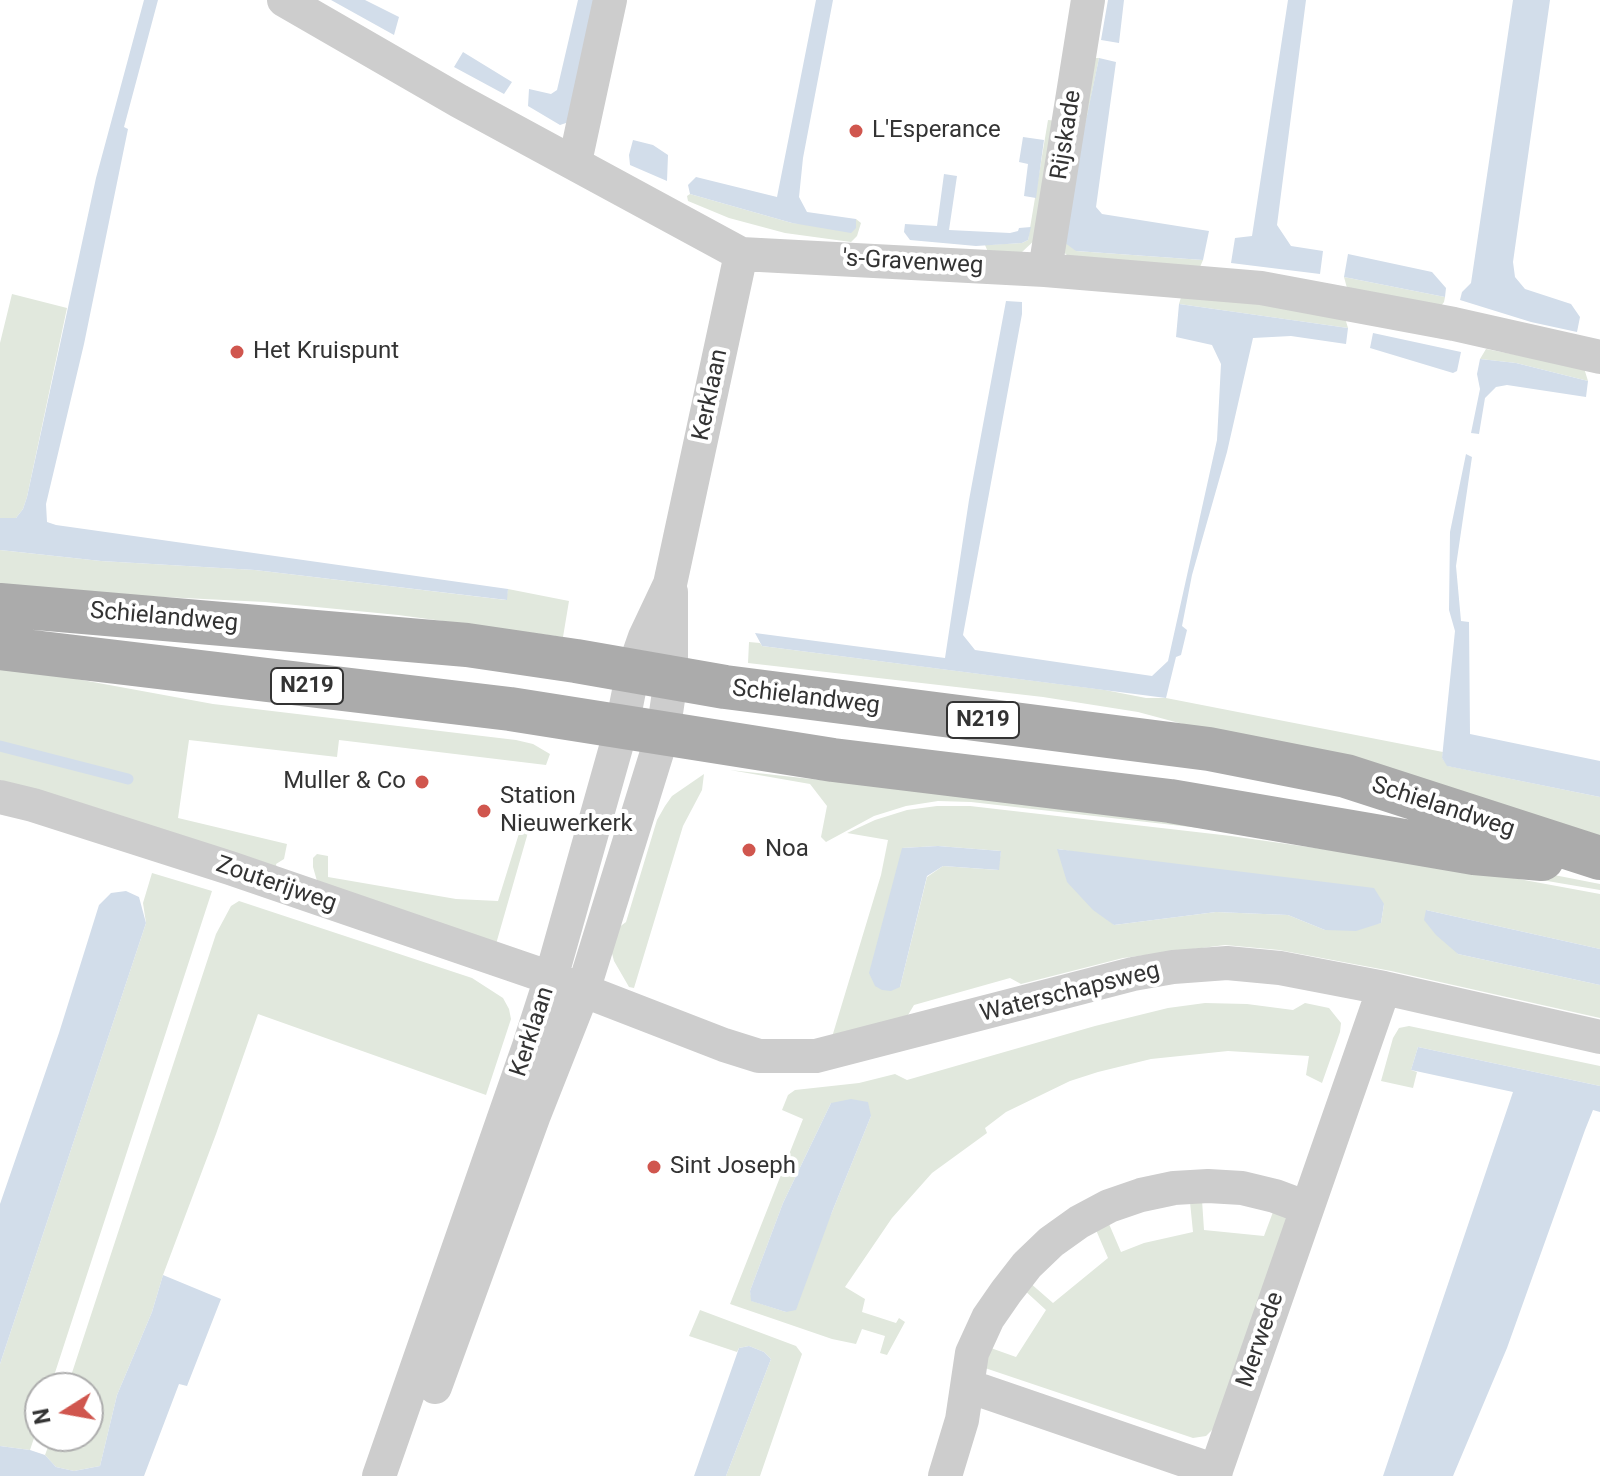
<!DOCTYPE html>
<style>
body{margin:0}
#map{position:relative;width:1600px;height:1476px;overflow:hidden;background:#fff;font-family:Roboto,sans-serif}
canvas{display:block}
.north{position:absolute;left:24px;top:1372px;width:80px;height:80px;box-sizing:border-box;background:#fff;border:2px solid #adadad;border-radius:50%;rotate:259deg;font-size:22px;font-weight:700;line-height:32px;text-align:center;color:#333}
.north::after{content:'';display:block;margin:auto;width:28px;height:36px;background:#d0564e;clip-path:polygon(50% 0,100% 100%,50% 72%,0 100%)}
</style>
<div id="map">
<canvas width="1600" height="1476"></canvas>
<div class="north">N</div>
</div>
<script>
const c = document.querySelector('canvas').getContext('2d');
c.lineJoin = 'round';
function fillPath(path, color) { c.fillStyle = color; c.fill(path, 'evenodd'); }
const toPath = rows => new Path2D(rows.map(r => 'M' + r).join(''));
function stroke(path, color, width, dash) { c.strokeStyle = color; c.lineWidth = width; c.lineCap = dash ? 'butt' : 'round'; c.setLineDash(dash || []); c.stroke(path); }
function drawText(font, color, halo, rows, align = 'center') {
  c.font = font + ' Roboto,sans-serif'; c.lineWidth = 8; c.setLineDash([]); c.textBaseline = 'middle'; c.strokeStyle = halo; c.fillStyle = color; for (const [text, x, y, turn = 0] of rows) {
    c.save(); c.translate(x, y); c.rotate((+turn || 0) * Math.PI / 180); c.textAlign = isNaN(turn) ? turn : align; if (halo) c.strokeText(text, 0, 0); c.fillText(text, 0, 0); c.restore();
  }
}
const green = toPath([
 [1088,58,1099,58,1070,202,1076,251,1203,260,1200,267,1068,256,1060,249],
 [1048,120,1059,121,1038,237,1021,253,988,252,985,245,1022,243,1028,240],
 [690,194,792,223,856,228,856,219,861,223,857,236,851,242,785,233,729,218,688,201,687,196],
 [1344,277,1445,297,1444,302,1441,306,1347,288],
 [12,294,67,308,27,497,23,509,16,518,8,519,0,518,0,343],
 [1182,294,1259,303,1345,318,1348,328,1179,304],
 [1486,349,1584,368,1588,381,1516,363,1480,359],
 [0,550,101,561,255,570,506,600,508,589,569,601,563,637,398,615,265,602,0,589],
 [749,642,760,643,762,646,1105,690,1146,698,1166,698,1443,752,1442,758,1448,766,1600,797,1600,842,1418,787,1138,712,1043,697,748,663],
 [0,665,213,704,516,740,533,744,550,754,546,765,339,740,337,757,189,740,178,818,287,844,284,859,276,864,277,869,0,780],
 [730,770,1272,830,1508,866,1600,884,1600,890,1389,854,1217,830,971,802,938,801,906,806,874,816,826,842,821,837,827,806,810,784],
 [704,774,702,790,683,826,634,988,629,987,614,961,609,942,618,928,626,922,657,820,665,806,672,796],
 [937,806,970,806,1231,836,1470,870,1600,894,1600,949,1426,910,1458,954,1600,985,1600,1018,1391,971,1279,950,1225,945,1123,958,1021,984,1010,978,914,1005,905,1020,832,1037,881,875,888,840,847,833,875,820,907,810],
 [938,846,1001,851,998,870,943,866,927,877,900,987,902,848],
 [1058,849,1384,904,1381,923,1325,930,1288,915,1216,912,1114,925],
 [521,827,529,829,496,944,317,881,313,867,313,858,317,854,328,856,328,877,456,899,498,901],
 [152,873,212,891,50,1388,40,1388,40,1420,30,1450,0,1446,0,1364,146,923,143,903],
 [239,901,472,978,503,998,509,1009,511,1019,486,1095,258,1014,216,1134,163,1275,152,1312,117,1395,100,1466,74,1471,56,1467,45,1455,52,1436,88,1436,88,1388,67,1388,216,934,231,906],
 [1205,1003,1247,1004,1293,1010,1305,1003,1329,1008,1341,1023,1340,1032,1322,1083,1306,1075,1309,1056,1228,1051,1151,1059,1098,1072,1070,1081,1006,1112,985,1128,987,1133,932,1173,892,1218,845,1287,865,1299,862,1312,896,1323,899,1318,905,1322,887,1355,880,1353,885,1336,862,1329,856,1344,832,1339,730,1304,803,1119,782,1110,788,1095,795,1090,859,1083,895,1074,907,1080,1095,1026,1168,1008],
 [831,1103,871,1116,832,1212,786,1312,752,1301,750,1291,783,1203],
 [1409,1026,1600,1066,1600,1086,1418,1047,1411,1070,1417,1072,1413,1088,1381,1081,1393,1038,1399,1028],
 [1202,1200,1204,1230,1264,1236,1273,1212,1288,1217,1218,1424,1206,1436,1193,1438,982,1367,988,1347,1016,1357,1046,1310,1023,1289,1029,1282,1053,1303,1108,1258,1096,1230,1109,1224,1121,1252,1144,1243,1193,1232,1190,1202],
 [700,1310,796,1346,802,1354,760,1476,726,1476,771,1359,764,1352,749,1346,739,1348,737,1352,689,1336]
]);
const water = toPath([
 [144,0,158,0,124,127,128,129,84,344,46,504,47,522,56,525,508,589,507,600,255,570,101,561,0,550,0,518,16,518,23,509,27,497,96,178],
 [331,0,365,0,399,17,394,35],
 [578,0,596,0,569,122,560,125,528,106,529,89,551,94,557,90],
 [816,0,833,0,803,158,799,197,807,212,856,219,856,228,851,233,792,223,690,194,688,185,696,177,777,197],
 [1108,0,1124,0,1119,43,1101,40],
 [1288,0,1306,0,1277,225,1291,246,1323,251,1320,274,1231,263,1235,238,1252,236],
 [1513,0,1550,0,1513,262,1515,277,1525,289,1571,304,1580,317,1577,332,1531,322,1460,300,1462,292,1471,283],
 [463,52,512,82,504,94,454,67],
 [1099,58,1116,62,1096,207,1102,214,1209,231,1203,260,1076,251,1061,240],
 [1023,137,1044,140,1036,198,1024,196,1028,164,1019,162],
 [633,140,653,145,668,155,667,181,630,165,629,155],
 [944,174,957,176,949,230,1010,233,1018,231,1019,228,1031,227,1028,240,1022,243,976,246,910,240,904,232,905,224,937,226],
 [1348,254,1432,272,1446,288,1445,297,1344,277],
 [1006,301,1022,302,1022,314,963,635,975,650,1152,676,1168,661,1217,440,1221,364,1212,345,1176,337,1179,304,1348,328,1346,344,1291,336,1253,338,1227,452,1192,575,1182,626,1187,630,1181,655,1176,657,1166,698,762,646,755,633,945,658,969,500],
 [1373,333,1461,352,1457,371,1453,373,1370,348],
 [1480,359,1516,363,1588,381,1586,397,1507,385,1496,387,1485,398,1479,434,1471,433,1480,389,1477,374],
 [1466,454,1472,457,1456,566,1461,621,1469,622,1470,734,1600,761,1600,797,1447,766,1442,758,1455,631,1449,610,1450,532],
 [938,846,1001,851,999,870,943,866,927,876,900,987,891,991,882,990,875,986,869,973,902,848],
 [1057,849,1374,888,1384,904,1381,923,1356,931,1325,930,1288,915,1216,912,1114,925,1093,910,1067,882],
 [126,891,139,897,146,923,0,1364,0,1204,59,1033,99,905,111,893],
 [1426,910,1600,949,1600,985,1458,954,1436,935,1424,920],
 [1418,1047,1600,1086,1600,1112,1593,1110,1585,1130,1507,1348,1453,1476,1383,1476,1513,1092,1411,1070],
 [851,1099,868,1102,871,1116,832,1212,796,1310,786,1312,751,1301,750,1291,783,1203,831,1103],
 [163,1275,221,1299,187,1386,179,1384,144,1476,0,1476,0,1446,30,1450,45,1455,56,1467,74,1471,100,1466,117,1395,152,1312],
 [749,1346,764,1352,771,1359,726,1476,694,1476,739,1348]
]);
const stream = toPath([
 [0,746,128,779]
]);
const minor = toPath([
 [284,0,459,101,741,254,1045,270,1261,288,1454,324,1600,357],
 [575,162,610,0],
 [1045,270,1088,0],
 [0,797,33,805,230,868,551,978,724,1045,759,1056,816,1056,1133,974,1173,967,1227,963,1280,968,1384,988,1600,1037],
 [968,1386,1216,1471],
 [435,1387,534,1115,583,991,663,733,671,679,671,592],
 [379,1476,529,1046,551,978,622,726,633,671,645,637,670,584,741,254],
 [945,1476,962,1420,972,1353,988,1318,1006,1292,1027,1265,1051,1242,1079,1222,1109,1206,1141,1195,1174,1188,1208,1186,1242,1188,1275,1196,1307,1208],
 [1214,1476,1384,988]
]);
const major = toPath([
 [0,605,467,645,576,661,725,687,1209,749,1346,776,1600,858],
 [0,648,510,709,833,760,1170,801,1474,853,1542,859]
]);
const markers = [
 [856,131,8,"#d0564e"],
 [237,352,8,"#d0564e"],
 [422,782,8,"#d0564e"],
 [484,811,8,"#d0564e"],
 [749,850,8,"#d0564e"],
 [654,1167,8,"#d0564e"]
];
const shields = [
 [307,686,72],
 [983,720,72]
];
const shieldNames = [
 ["N219",307,686],
 ["N219",983,720]
];
const poiNames = [
 ["L'Esperance",872,131],
 ["Het Kruispunt",253,352],
 ["Muller & Co",406,782,"right"],
 ["Station",500,797],
 ["Nieuwerkerk",500,825],
 ["Noa",765,850],
 ["Sint Joseph",670,1167]
];
const streetNames = [
 ["Rijskade",1067,135,-81],
 ["'s-Gravenweg",913,263,3],
 ["Kerklaan",711,395,-78],
 ["Schielandweg",164,618,5],
 ["Schielandweg",806,698,7],
 ["Schielandweg",1443,808,18],
 ["Zouterijweg",276,885,19],
 ["Waterschapsweg",1070,993,-14],
 ["Kerklaan",533,1032,-72],
 ["Merwede",1261,1340,-71]
];
fillPath(green, '#e1e8dd');
fillPath(water, '#d2ddea');
stroke(stream, '#d2ddea', 11);
stroke(minor, '#cdcdcd', 34);
stroke(major, '#ababab', 44);
for (const [x, y, r, color] of markers) { const dot = new Path2D(); dot.arc(x, y, r, 0, 2 * Math.PI); c.fillStyle = color; c.fill(dot); stroke(dot, '#fff', 3); }
for (const [x, y, w] of shields) { const box = new Path2D(); box.roundRect(x - w / 2, y - 18, w, 36, 6); c.fillStyle = '#fff'; c.fill(box); stroke(box, '#333', 2); }
drawText('bold 22px', '#333', null, shieldNames);
drawText('24px', '#333', '#fff', poiNames, 'left');
drawText('24px', '#333', '#fff', streetNames);
</script>
